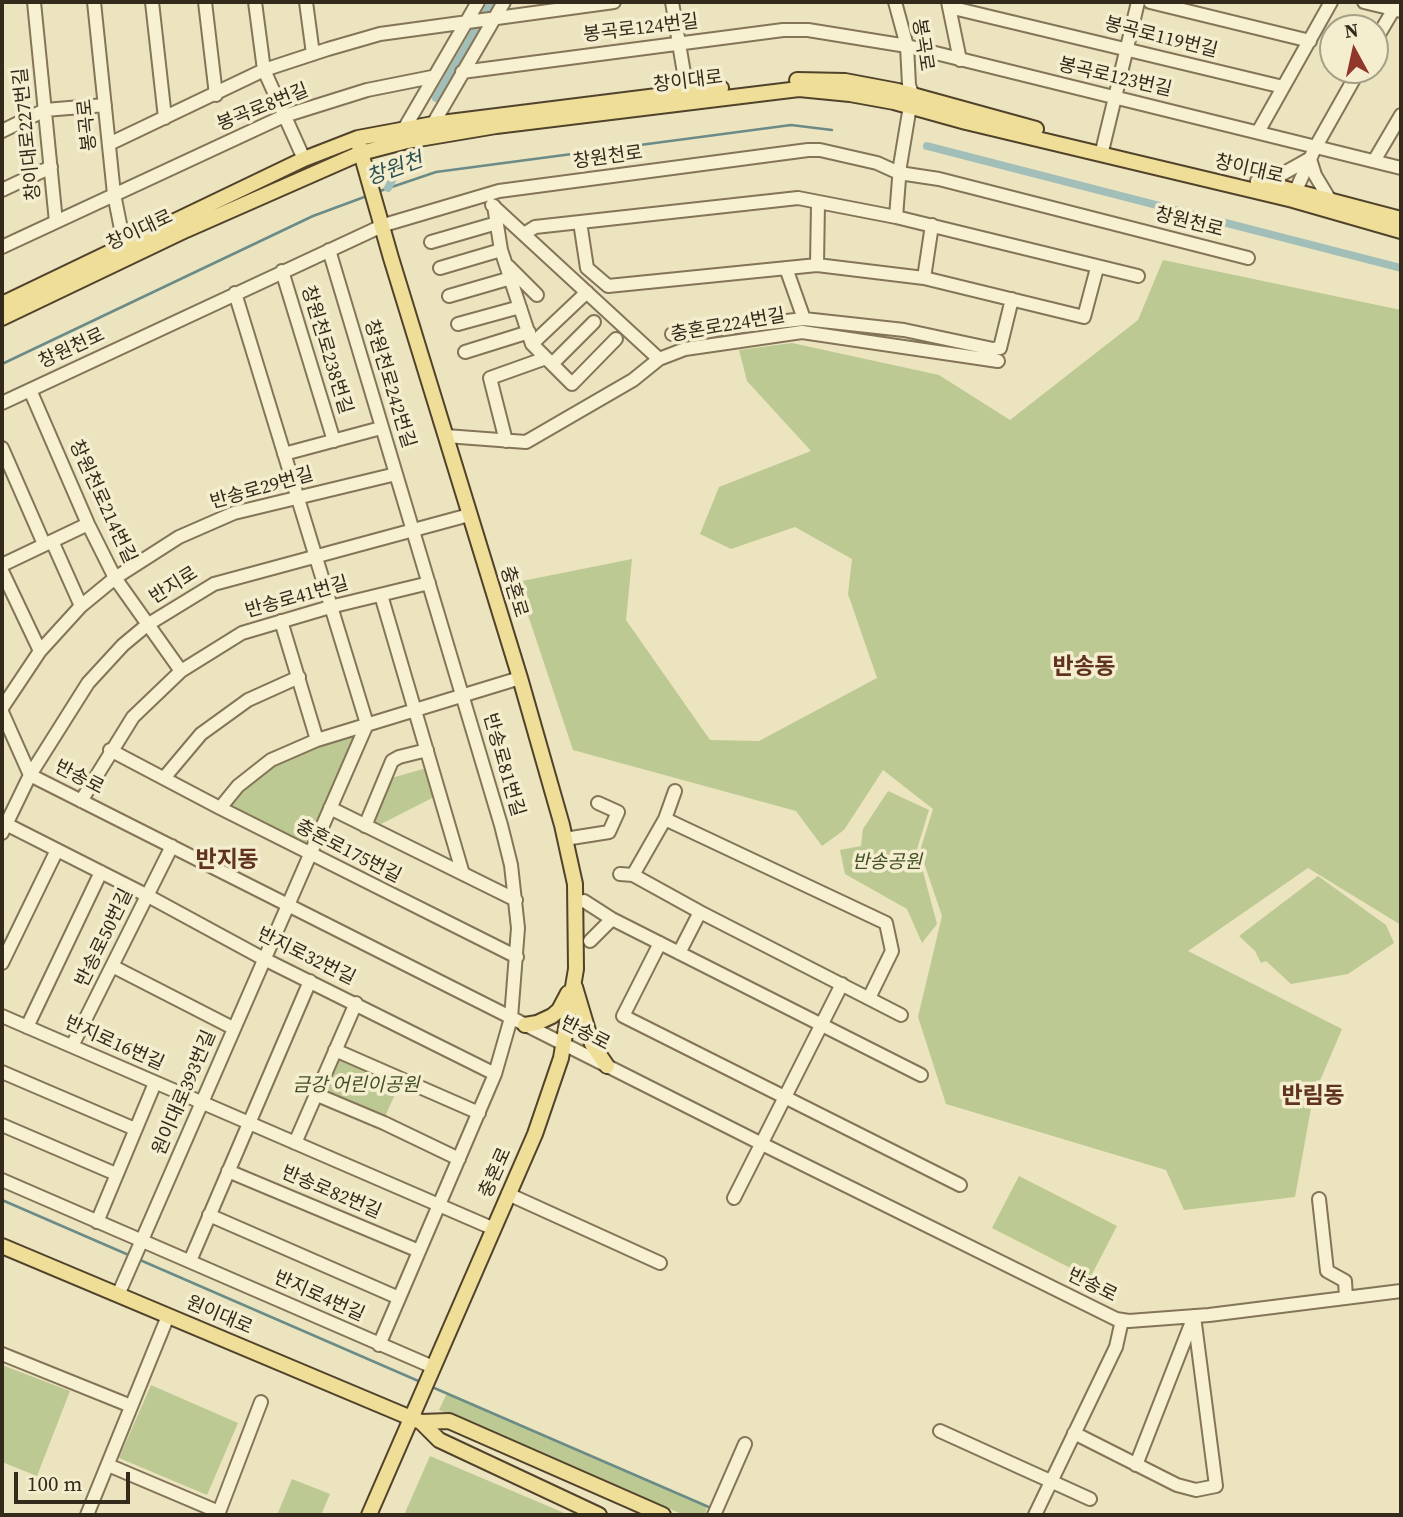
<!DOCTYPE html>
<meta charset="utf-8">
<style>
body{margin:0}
#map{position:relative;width:1403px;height:1517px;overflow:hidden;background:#ece4bf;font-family:"Source Serif 4",serif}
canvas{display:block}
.frame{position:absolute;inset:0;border:4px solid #332a1c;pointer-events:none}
.north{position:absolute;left:1319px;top:14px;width:70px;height:70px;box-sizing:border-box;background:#f4edce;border:2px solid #a79f87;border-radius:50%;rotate:352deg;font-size:19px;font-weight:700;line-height:28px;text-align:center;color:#332a1c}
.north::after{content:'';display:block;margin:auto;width:24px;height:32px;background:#90362a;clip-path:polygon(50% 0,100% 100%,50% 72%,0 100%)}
.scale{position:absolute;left:14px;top:1472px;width:116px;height:32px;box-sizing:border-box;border:4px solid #332a1c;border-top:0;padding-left:9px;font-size:21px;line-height:24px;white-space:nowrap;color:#332a1c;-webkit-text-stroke:5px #f4edce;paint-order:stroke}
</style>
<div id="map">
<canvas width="1403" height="1517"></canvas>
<div class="frame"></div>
<div class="north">N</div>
<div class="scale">100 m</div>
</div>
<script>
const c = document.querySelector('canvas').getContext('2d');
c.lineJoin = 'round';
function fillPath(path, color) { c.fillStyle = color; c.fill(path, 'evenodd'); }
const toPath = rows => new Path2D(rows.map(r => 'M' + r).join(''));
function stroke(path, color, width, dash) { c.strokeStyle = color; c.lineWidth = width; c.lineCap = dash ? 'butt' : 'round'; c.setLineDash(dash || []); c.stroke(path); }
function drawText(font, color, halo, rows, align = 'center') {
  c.font = font + ' "Source Serif 4","Noto Sans KR",serif'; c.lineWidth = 7; c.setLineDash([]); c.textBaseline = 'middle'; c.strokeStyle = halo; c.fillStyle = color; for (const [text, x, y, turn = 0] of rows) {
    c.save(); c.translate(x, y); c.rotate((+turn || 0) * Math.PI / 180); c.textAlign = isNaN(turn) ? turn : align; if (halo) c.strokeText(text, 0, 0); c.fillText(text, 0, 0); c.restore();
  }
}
const green = toPath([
 [1163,260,1401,310,1401,925,1308,868,1188,951,1342,1029,1313,1097,1295,1197,1184,1210,1166,1170,946,1104,918,1017,942,916,920,851,933,809,883,770,844,830,822,846,796,811,573,750,517,582,632,559,626,620,710,740,759,741,877,678,848,594,852,559,795,527,731,549,700,534,719,487,811,451,747,381,739,350,792,343,939,375,1010,420,1138,320],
 [358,731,305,846,229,808,242,789,270,765],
 [430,767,438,795,381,824,370,820,388,779],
 [888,791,929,810,917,849,937,924,922,943,907,909,845,874,840,850,861,846,863,829],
 [1318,876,1386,925,1394,943,1348,974,1291,984,1266,961,1261,963,1255,951,1239,936],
 [336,1053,401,1081,383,1121,318,1094],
 [1019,1176,1117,1226,1090,1278,992,1228],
 [2,1365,70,1391,37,1476,2,1462],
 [151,1385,238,1423,207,1495,119,1458],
 [447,1393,707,1505,705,1515,684,1515,439,1410],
 [430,1456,569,1515,404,1515],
 [292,1479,330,1494,321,1515,277,1515]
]);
const stream = toPath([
 [377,192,436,172,791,125,832,130],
 [2,364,313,216,367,196],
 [2,1200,131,1256],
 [140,1260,423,1383],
 [432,1387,711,1508]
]);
const canal = toPath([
 [436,98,492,2],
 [927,146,1401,268],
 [388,188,398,169]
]);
const minor = toPath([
 [34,2,56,222],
 [94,2,114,194,124,244],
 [152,2,165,118],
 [205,2,216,95],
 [255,2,264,70,304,159],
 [306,2,313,54],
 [672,2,687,91],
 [895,2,907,46,909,85,912,94,900,166,896,217],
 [948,2,960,60],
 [1150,2,1310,41],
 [1364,2,1401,11],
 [949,7,1283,87],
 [1375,41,1398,2],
 [462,72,783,30,808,30,907,46,1401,168],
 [433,124,504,2],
 [404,129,478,2],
 [2,131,45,110,105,105],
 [1258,132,1331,2],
 [109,144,264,70,328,49,380,34,614,2],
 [1103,147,1138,2],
 [1310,159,1315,175,1330,200],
 [1374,161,1401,115],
 [1257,181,1284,173,1309,159],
 [2,190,51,167],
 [1296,190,1315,148,1359,70],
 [492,205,659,359],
 [494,206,501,250,532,344,572,384,616,339],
 [580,222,587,268,608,286,817,265,924,278,1084,317,1097,268],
 [524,234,535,227,798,198,896,217,1138,276],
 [431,242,497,223],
 [2,247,284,116,367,90,432,77],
 [329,250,501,825,511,865,518,928,511,1018,495,1074,379,1345],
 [817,265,818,203],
 [508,266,537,295],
 [440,268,501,250],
 [282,271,334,441],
 [924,278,932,225],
 [449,296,511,278],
 [804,319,904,330,993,349,1000,348,1012,299],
 [458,324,520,307],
 [672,334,804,319,786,268],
 [532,344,587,292],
 [465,352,529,332],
 [552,364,594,322],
 [30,390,88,524,115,578,181,671],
 [2,403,384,225,499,191,808,150,820,150,877,163,899,173,939,179,1248,258],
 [446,436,526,442,633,380,659,359,685,349,802,332,998,361],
 [506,441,490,378,546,358],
 [2,448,44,544],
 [284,454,381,428],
 [52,541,81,606],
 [2,565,88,524],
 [2,571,40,651],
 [381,595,463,874],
 [281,621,317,740],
 [2,708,40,651,81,606,115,578,179,537,234,513,396,474],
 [2,712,30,775,760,1143,1116,1319,1129,1321,1209,1315,1401,1291],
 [110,750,220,808,517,957],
 [164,778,201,734,248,700,299,677],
 [675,791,665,819,886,923,892,951,869,998],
 [81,801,133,717,181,671,242,633,330,607,429,583],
 [220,808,238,786,271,760,317,740,520,678],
 [330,808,516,900],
 [2,822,148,896,264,959,495,1074],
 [365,826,392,761,399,757,427,750],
 [2,833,30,775,88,683,123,645,147,625,214,584,469,515],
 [565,839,609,832,618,812,598,803],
 [620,874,633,875,700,912,901,1015],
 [633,875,665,819],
 [584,901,612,919,921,1075],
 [590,941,612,919],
 [660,943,623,1016,960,1185],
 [679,953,700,912],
 [2,963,57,850],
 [114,967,233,1028],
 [2,1016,492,1228],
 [27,1027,101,872],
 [72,1046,172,846],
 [335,1050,479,1113],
 [2,1072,135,1129],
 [315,1094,384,1123,459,1159],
 [2,1125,116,1174],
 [295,1143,356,1003],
 [228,1171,419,1251],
 [2,1180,433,1367],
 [508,1194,660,1263],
 [734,1198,842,984],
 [1319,1199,1327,1271,1345,1281,1346,1298],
 [209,1215,399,1298],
 [97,1222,155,1083],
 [190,1261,310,981],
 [118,1295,367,724,235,293],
 [2,1354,131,1406],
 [940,1431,1090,1499],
 [1074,1433,1177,1485,1196,1490,1216,1486,1194,1316],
 [108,1465,219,1512,218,1515],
 [1136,1465,1193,1319],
 [219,1512,261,1402],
 [87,1515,168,1316],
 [714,1515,745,1444],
 [1035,1515,1116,1347,1122,1320]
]);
const major = toPath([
 [797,80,845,81,898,91,1036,129],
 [359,146,391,258,520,678,562,825,575,884,576,969,561,1058,535,1134,369,1515],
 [1260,182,1401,219],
 [2,304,304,159,358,138,433,124,721,88],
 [2,318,186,230,361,153,407,141,496,126,799,89,850,94,894,102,966,122,1293,200,1401,231],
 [575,987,592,1044,607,1066],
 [525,1025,537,1023,552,1016,559,1010,568,993],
 [2,1246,411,1418,421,1422,439,1440,599,1515],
 [421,1422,449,1421,663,1515]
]);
const streetNames = [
 ["봉곡로124번길",641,29,-7],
 ["봉곡로119번길",1161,38,14],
 ["봉곡로",922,45,81],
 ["봉곡로123번길",1115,78,13],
 ["창이대로",688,82,-7],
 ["봉곡로8번길",263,108,-22],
 ["봉곡로",88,125,-96],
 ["창이대로227번길",28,134,-96],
 ["창원천로",608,158,-8],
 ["창이대로",1249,170,13],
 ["창원천로",1189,223,14],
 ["창이대로",140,231,-25],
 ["충혼로224번길",728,326,-10],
 ["창원천로",72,349,-25],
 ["창원천로238번길",326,350,73],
 ["창원천로242번길",389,384,73],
 ["반송로29번길",262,489,-16],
 ["창원천로214번길",102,502,65],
 ["반지로",174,586,-32],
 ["충혼로",513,592,73],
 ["반송로41번길",297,598,-16],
 ["반송로81번길",503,765,74],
 ["반송로",79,778,27],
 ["충혼로175번길",348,852,27],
 ["반송로50번길",105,938,-64],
 ["반지로32번길",306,957,26],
 ["반송로",585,1034,27],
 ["반지로16번길",114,1044,24],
 ["원이대로393번길",185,1093,-67],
 ["충혼로",496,1173,-66],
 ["반송로82번길",331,1193,23],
 ["반송로",1092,1286,26],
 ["반지로4번길",319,1297,24],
 ["원이대로",219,1316,23]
];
const parkNames = [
 ["반송공원",887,863],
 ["금강 어린이공원",356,1086]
];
const waterNames = [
 ["창원천",395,170,-20]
];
const quarterNames = [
 ["반송동",1084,668],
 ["반지동",227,861],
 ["반림동",1313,1097]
];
fillPath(green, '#bcc993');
stroke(stream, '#6a8b87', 2.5);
stroke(canal, '#a2beb9', 8);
stroke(minor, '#847458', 16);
stroke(major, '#51422c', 18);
stroke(minor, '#f7f1d1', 12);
stroke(major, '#efde97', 14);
drawText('19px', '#332a1c', '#f4edce', streetNames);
drawText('italic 19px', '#3f4f23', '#f4edce', parkNames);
drawText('italic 21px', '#2c5153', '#f4edce', waterNames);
drawText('bold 23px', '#5f331d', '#f4edce', quarterNames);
</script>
